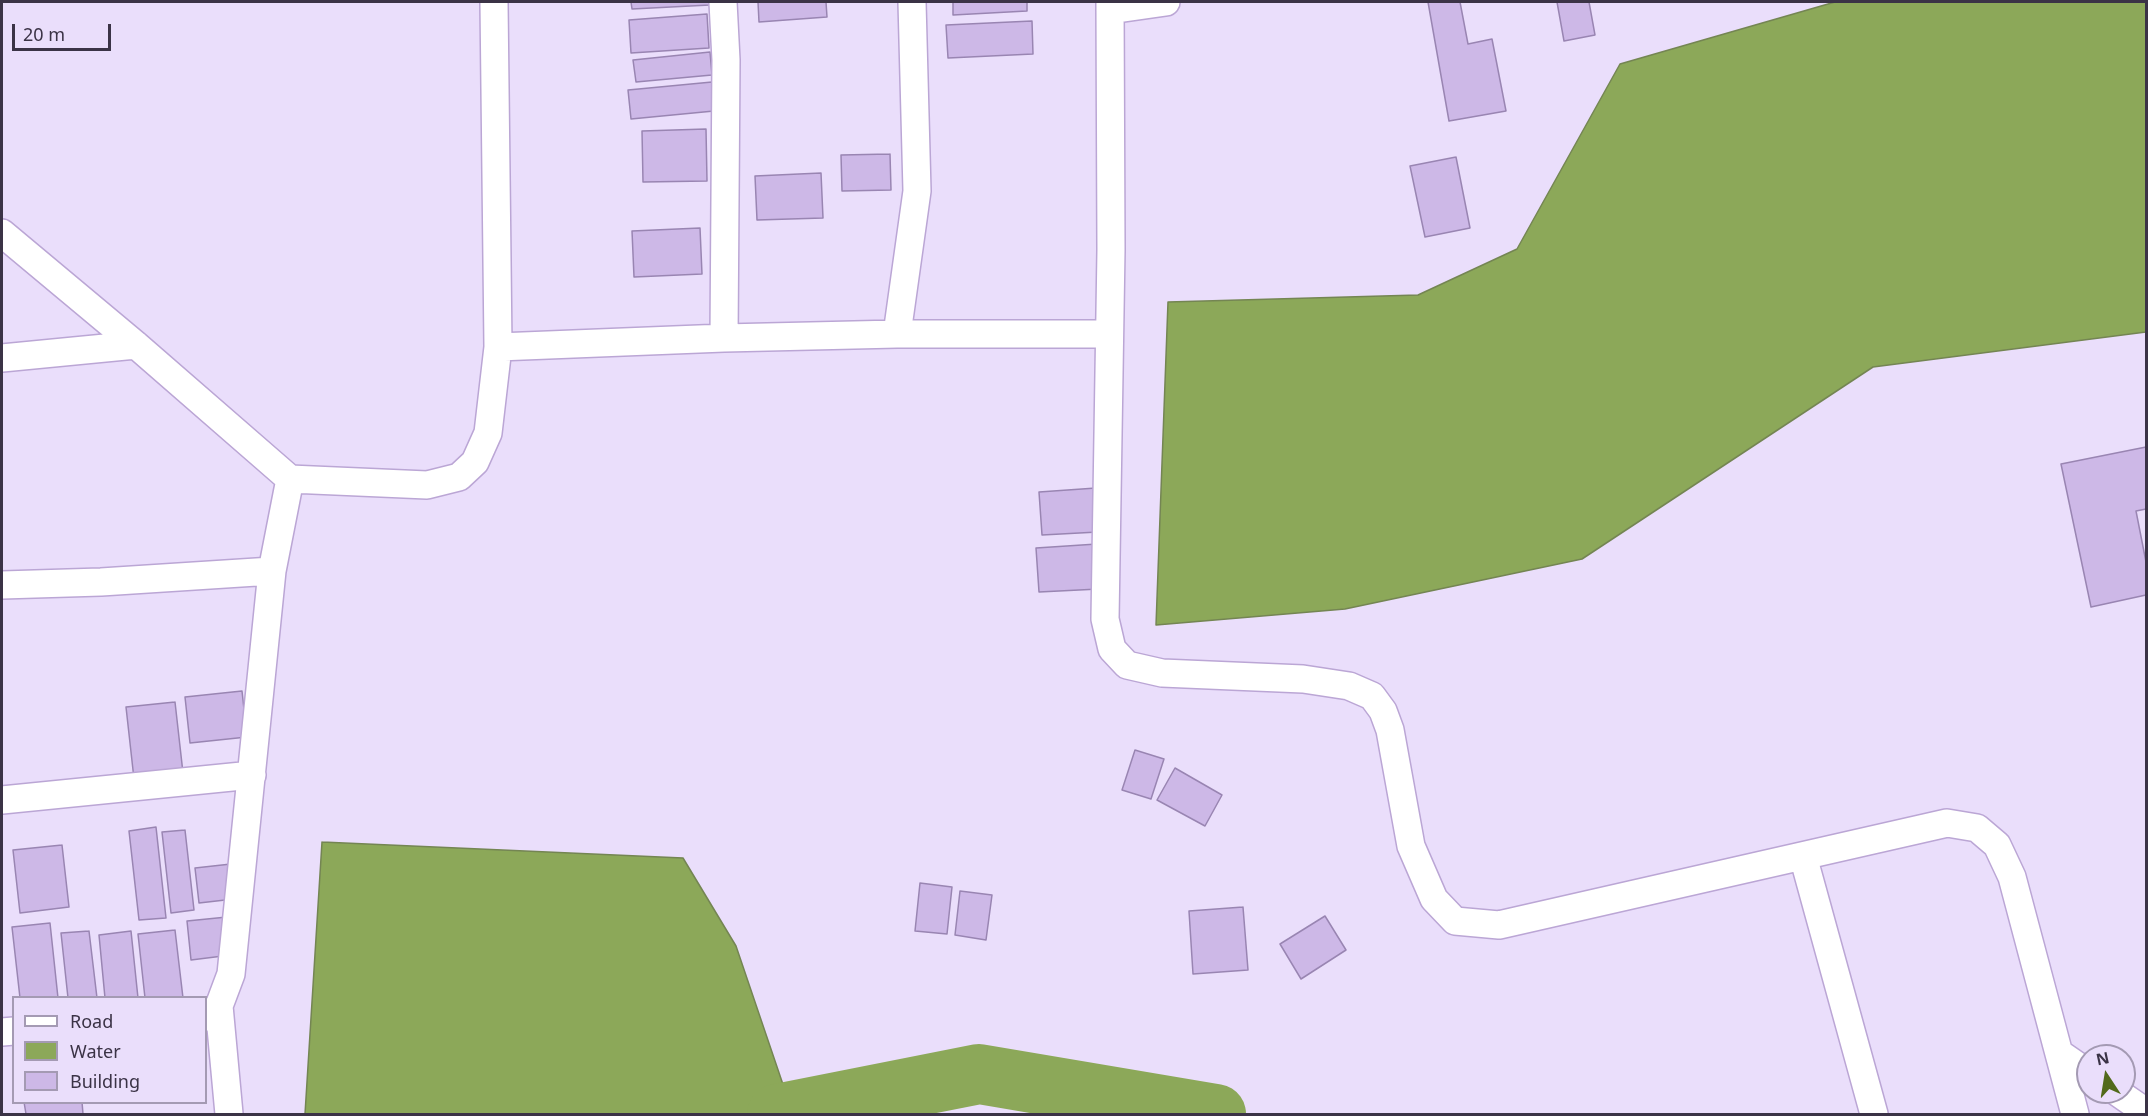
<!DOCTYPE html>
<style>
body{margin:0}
#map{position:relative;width:2148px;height:1116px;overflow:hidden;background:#eadefb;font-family:"Noto Sans",sans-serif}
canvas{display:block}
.frame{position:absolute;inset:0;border:3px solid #3b3346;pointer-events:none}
.legend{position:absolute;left:12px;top:996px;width:195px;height:108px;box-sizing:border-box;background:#eadefb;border:2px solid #a49ab3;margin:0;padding:8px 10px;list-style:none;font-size:18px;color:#3b3346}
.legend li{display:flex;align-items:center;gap:12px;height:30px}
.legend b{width:30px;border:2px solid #a49ab3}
.north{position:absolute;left:2076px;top:1044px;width:60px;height:60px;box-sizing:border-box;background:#eadefb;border:2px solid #a49ab3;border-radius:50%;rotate:348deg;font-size:16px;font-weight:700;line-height:24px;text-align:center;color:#3b3346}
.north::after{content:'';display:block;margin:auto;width:21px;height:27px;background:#526a1b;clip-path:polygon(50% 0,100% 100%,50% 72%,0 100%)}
.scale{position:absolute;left:12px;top:24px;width:99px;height:27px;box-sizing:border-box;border:3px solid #3b3346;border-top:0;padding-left:8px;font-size:18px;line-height:21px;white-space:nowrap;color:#3b3346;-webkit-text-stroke:4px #eadefb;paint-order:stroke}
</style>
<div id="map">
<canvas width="2148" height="1116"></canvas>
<div class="frame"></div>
<ul class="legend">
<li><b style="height:8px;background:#fff"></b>Road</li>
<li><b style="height:16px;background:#8ca859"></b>Water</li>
<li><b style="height:16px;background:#cdb8e7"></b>Building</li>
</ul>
<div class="north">N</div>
<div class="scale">20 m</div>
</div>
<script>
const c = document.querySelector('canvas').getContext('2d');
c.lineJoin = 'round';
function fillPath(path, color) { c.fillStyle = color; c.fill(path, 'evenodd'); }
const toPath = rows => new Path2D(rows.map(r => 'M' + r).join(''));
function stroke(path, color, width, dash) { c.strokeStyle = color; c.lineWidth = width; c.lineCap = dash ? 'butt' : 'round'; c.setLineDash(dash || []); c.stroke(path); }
const water = toPath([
 [1835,2,2146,2,2146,332,1873,367,1582,559,1345,609,1156,625,1168,302,1418,295,1517,249,1620,64,1835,2],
 [322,842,683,858,736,946,793,1114,305,1114,322,842]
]);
const river = toPath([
 [777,1114,979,1074,1216,1114]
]);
const building = toPath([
 [631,2,710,2,710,5,632,9,631,2],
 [758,2,826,2,827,17,759,22,758,2],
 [953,2,1027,2,1027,11,953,15,953,2],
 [1428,2,1460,2,1468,44,1492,39,1506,111,1449,121,1428,2],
 [1557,2,1589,2,1595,35,1564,41,1557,2],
 [707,14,709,48,631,53,629,20,707,14],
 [1032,21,1033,54,948,58,946,25,1032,21],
 [710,52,712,75,636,82,633,60,710,52],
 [712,82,714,111,631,119,628,90,712,82],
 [706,129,707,181,643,182,642,131,706,129],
 [890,154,891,190,842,191,841,155,890,154],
 [1456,157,1470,228,1425,237,1410,166,1456,157],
 [821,173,823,218,757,220,755,176,821,173],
 [700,228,702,274,634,277,632,231,700,228],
 [2146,447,2146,509,2136,511,2146,562,2146,595,2091,607,2061,464,2146,447],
 [1096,488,1098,532,1042,535,1039,492,1096,488],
 [1097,544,1099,589,1039,592,1036,548,1097,544],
 [242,691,247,737,190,743,185,697,242,691],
 [175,702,183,773,134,779,126,707,175,702],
 [1135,750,1164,759,1151,799,1122,790,1135,750],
 [1175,768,1222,795,1205,826,1157,800,1175,768],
 [156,827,166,918,139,920,129,831,156,827],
 [185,830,194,910,171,913,162,832,185,830],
 [62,845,69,907,20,913,13,850,62,845],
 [231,864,234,899,199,903,195,868,231,864],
 [920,883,952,887,947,934,915,931,920,883],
 [960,891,992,895,986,940,955,935,960,891],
 [1243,907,1248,970,1193,974,1189,911,1243,907],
 [1325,916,1346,950,1301,979,1280,944,1325,916],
 [227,917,231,955,191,960,187,921,227,917],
 [50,923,58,998,20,998,12,927,50,923],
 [175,930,183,998,145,998,138,934,175,930],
 [89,931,97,998,68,998,61,933,89,931],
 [131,931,138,998,105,998,99,935,131,931],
 [24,1102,82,1102,83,1114,26,1114,24,1102]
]);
const minor = toPath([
 [723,2,726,60,724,338],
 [1110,2,1111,250,1105,619,1112,649,1127,665,1162,673,1303,679,1349,686,1372,696,1383,711,1390,730,1411,846,1434,899,1455,921,1499,925,1947,823,1977,828,1997,845,2012,877,2075,1114],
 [1110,10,1166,2],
 [2,233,136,345,290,479],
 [897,334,917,191,912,2],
 [498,347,724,338,897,334,1109,334],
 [2,358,136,345],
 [2,585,101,582,272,571],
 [2,800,252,775],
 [1803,856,1874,1114],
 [219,1006,229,1114],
 [206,1017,219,1006,231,974,272,571,290,479,427,485,459,477,475,462,488,433,498,347,494,2],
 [2,1032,14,1031],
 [2059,1053,2088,1073],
 [2117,1092,2146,1112]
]);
fillPath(water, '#8ca859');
stroke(water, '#748553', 1.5);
stroke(river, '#8ca859', 60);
fillPath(building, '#cdb8e7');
stroke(building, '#9985b2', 1.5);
stroke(minor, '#bba6d5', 30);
stroke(minor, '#fff', 27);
</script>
